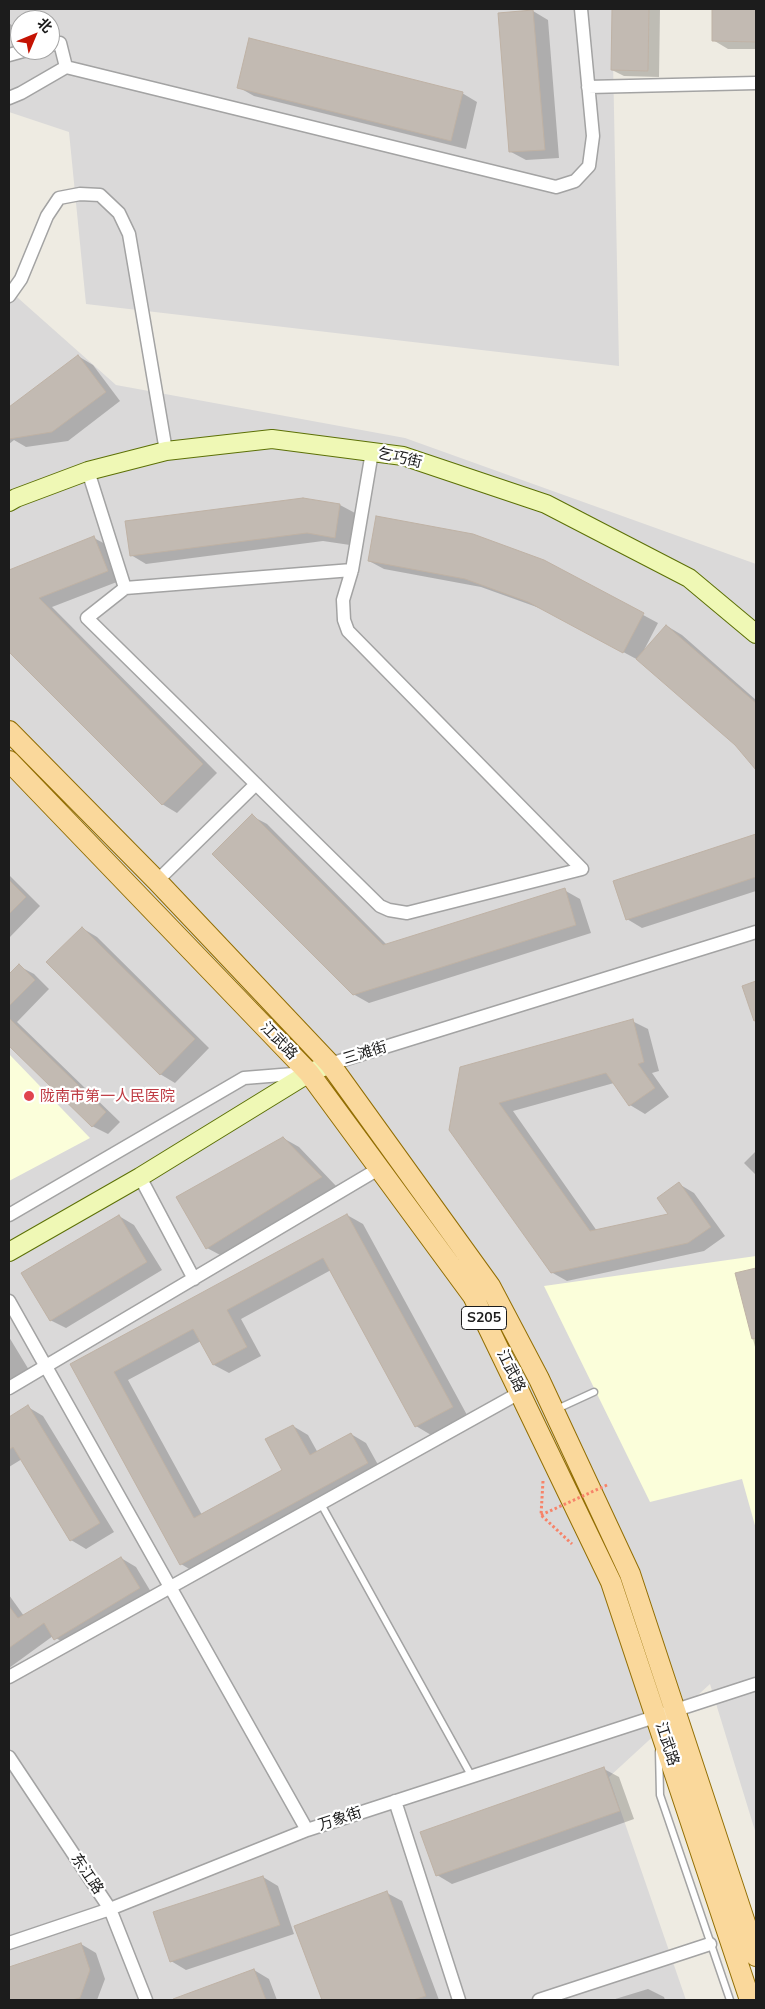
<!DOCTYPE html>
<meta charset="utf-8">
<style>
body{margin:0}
#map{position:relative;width:765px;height:2009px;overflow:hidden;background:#eeebe2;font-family:Mulish,"Noto Sans SC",sans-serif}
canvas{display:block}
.frame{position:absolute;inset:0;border:10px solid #1c1c1c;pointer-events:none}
.north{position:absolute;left:10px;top:10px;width:50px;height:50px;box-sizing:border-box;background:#fff;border:1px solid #a4a4a4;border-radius:50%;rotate:45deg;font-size:14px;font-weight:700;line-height:20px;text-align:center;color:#1c1c1c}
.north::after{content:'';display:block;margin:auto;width:18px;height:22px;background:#c51303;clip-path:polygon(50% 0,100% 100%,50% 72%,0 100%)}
</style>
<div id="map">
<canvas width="765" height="2009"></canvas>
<div class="frame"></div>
<div class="north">北</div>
</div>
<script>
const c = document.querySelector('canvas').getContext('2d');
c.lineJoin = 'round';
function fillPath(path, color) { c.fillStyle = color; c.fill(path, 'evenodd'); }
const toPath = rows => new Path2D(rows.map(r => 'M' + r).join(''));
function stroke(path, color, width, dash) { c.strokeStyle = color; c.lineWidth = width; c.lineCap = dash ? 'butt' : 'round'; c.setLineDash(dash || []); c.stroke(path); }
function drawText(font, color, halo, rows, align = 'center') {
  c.font = font + ' Mulish,"Noto Sans SC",sans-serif'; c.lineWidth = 4.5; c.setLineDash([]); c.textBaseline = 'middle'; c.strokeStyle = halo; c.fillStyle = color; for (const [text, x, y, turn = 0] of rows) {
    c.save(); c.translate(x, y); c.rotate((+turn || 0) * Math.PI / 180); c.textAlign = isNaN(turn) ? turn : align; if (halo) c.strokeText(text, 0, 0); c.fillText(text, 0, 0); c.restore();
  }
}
const residential = toPath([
 [9,9,612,9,619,366,86,304,69,132,9,112],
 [20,20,50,20,50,50,20,50],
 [9,290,116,385,405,438,756,564,756,1834,710,1684,609,1777,686,2000,9,2000]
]);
const education = toPath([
 [9,1054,90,1138,9,1181],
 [756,1256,756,1529,742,1479,650,1502,544,1286]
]);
const shadow = toPath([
 [613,9,660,9,659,77,624,76,612,70],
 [714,9,756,9,756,49,728,49,713,40],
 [533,11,548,20,559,158,526,160,511,152],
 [9,23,14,27,9,39],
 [238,87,462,93,477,102,466,149,254,96],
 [78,356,93,365,120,401,68,441,26,447,14,440,9,444,9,409],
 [340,505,355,513,350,545,323,541,146,564,131,555],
 [94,538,109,546,122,580,52,607,217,773,177,813,162,804,9,650,9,573],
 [369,561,543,561,658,623,643,652,667,626,682,635,756,700,756,768,736,744,640,661,545,610,481,587,384,569],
 [252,816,267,824,387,945,564,890,580,899,591,933,369,1003,353,994],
 [756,835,756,891,642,928,627,919,614,882],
 [9,875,40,906,9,938],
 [82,928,97,937,209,1048,175,1083,160,1074],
 [19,966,34,974,49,989,17,1022,120,1122,108,1134,92,1126,9,1044,9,976],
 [756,983,756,1025,744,986],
 [632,1021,648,1029,659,1071,652,1073,669,1097,645,1114,630,1105,614,1083,513,1111,597,1231,670,1215,679,1184,694,1193,725,1236,704,1251,567,1281,551,1272,450,1129],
 [283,1138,299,1147,336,1186,222,1256,207,1248],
 [756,1151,756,1175,744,1163],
 [347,1215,363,1224,467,1415,431,1435,416,1426,331,1270,241,1319,261,1356,229,1373,214,1365,201,1341,128,1380,202,1515,284,1471,293,1426,308,1435,318,1453,351,1434,366,1443,382,1472,196,1573,181,1564,72,1365],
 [119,1216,134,1225,162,1270,66,1328,50,1320],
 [756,1269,756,1351,737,1274],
 [9,1337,29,1370,9,1383],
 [28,1407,43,1416,114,1532,86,1549,71,1540,22,1459,9,1467,9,1419],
 [121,1558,136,1567,154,1597,70,1647,53,1636,9,1668,9,1595,24,1616],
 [604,1769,619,1777,634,1819,452,1884,437,1875],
 [263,1877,278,1886,294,1934,186,1970,171,1961],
 [387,1893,402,1901,439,2000,323,2000,295,1927],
 [81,1944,96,1953,105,1979,97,2000,9,2000,9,1969],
 [254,1970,269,1979,277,2000,192,2000,190,1994],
 [648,1989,664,1997,665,2000,612,2000]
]);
const building = toPath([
 [612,9,649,9,648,71,611,70,612,9],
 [712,9,756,9,756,42,712,41,712,9],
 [533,10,545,150,509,152,498,13,533,10],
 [249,38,463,92,451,141,237,88,249,38],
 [78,355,106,392,52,432,9,439,9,407,78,355],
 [303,498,340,504,335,538,307,533,130,556,125,521,303,498],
 [376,516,473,534,544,560,644,613,623,653,528,602,465,579,368,561,376,516],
 [94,536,108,571,39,598,203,764,162,805,9,652,9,570,94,536],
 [666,625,756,703,756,770,735,745,636,659,666,625],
 [252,814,383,945,565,888,576,925,353,995,212,854,252,814],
 [756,834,756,877,626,920,613,881,756,834],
 [9,880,26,897,9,914,9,880],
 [82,927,195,1039,160,1075,46,962,82,927],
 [19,964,35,980,9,1006,9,974,19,964],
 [756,981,756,1020,754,1021,742,986,756,981],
 [9,1018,106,1112,92,1127,9,1046,9,1018],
 [633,1019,644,1062,638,1064,655,1088,629,1106,606,1073,499,1103,590,1231,668,1214,657,1198,679,1182,711,1227,688,1243,551,1273,449,1130,460,1067,633,1019],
 [283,1137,322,1177,206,1249,176,1197,283,1137],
 [347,1214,453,1407,415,1427,323,1258,227,1310,247,1347,213,1365,193,1329,114,1372,194,1518,282,1470,265,1439,293,1425,310,1455,351,1433,368,1463,180,1565,70,1364,347,1214],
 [119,1215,147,1262,50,1321,21,1273,119,1215],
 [756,1268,756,1338,752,1339,735,1273,756,1268],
 [28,1405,100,1523,70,1541,13,1447,9,1450,9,1417,28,1405],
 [121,1557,140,1588,54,1640,44,1623,9,1648,9,1606,18,1618,121,1557],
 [604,1767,620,1811,436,1876,420,1832,604,1767],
 [263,1876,280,1925,170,1962,153,1912,263,1876],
 [387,1891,426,1996,413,2000,322,2000,294,1926,387,1891],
 [81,1943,90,1970,80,1998,72,2000,9,2000,9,1967,81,1943],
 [254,1969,266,2000,174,2000,173,1999,254,1969]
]);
const path = toPath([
 [543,1481,541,1515,572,1544]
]);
const lane = toPath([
 [557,1409,594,1392],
 [321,1504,472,1777],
 [659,1751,660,1795,730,2000]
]);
const street = toPath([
 [50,45,60,43,66,67],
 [9,55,27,50],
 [588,87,756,83],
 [9,98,21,93,66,67,556,187,575,181,589,166,593,136,581,9],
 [9,296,21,279,47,216,59,198,80,194,100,195,119,213,129,234,166,451],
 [372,452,352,570,343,600,344,620,348,631,582,869],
 [88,471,125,588],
 [352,570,125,588,87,618,380,906,389,910,407,913,582,869],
 [157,881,256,784],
 [330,1064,756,932],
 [140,1177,194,1279],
 [9,1215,244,1078,306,1073],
 [9,1301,307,1830],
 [9,1388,380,1168],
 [9,1677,521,1392],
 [9,1757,110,1909,146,2000],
 [395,1801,459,2000],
 [9,1943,110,1909,307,1830,756,1684],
 [539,2000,710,1944]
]);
const secondary = toPath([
 [9,502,16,498,88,471,166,451,272,439,403,456,546,504,689,578,756,634],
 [9,1252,140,1177,309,1073,330,1064]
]);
const primary = toPath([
 [9,731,157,881,330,1064,490,1286,539,1379,630,1574,756,1956],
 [9,761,309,1073,473,1296,611,1582,750,2000]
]);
const pathBridge = toPath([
 [541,1515,607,1485]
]);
const markers = [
 [29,1096,6,"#e0444e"]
];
const shields = [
 [484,1318,45]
];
const shieldNames = [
 ["S205",484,1318]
];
const streetNames = [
 ["乞巧街",400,458,13],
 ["江武路",279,1041,46],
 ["三滩街",365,1053,-17],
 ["江武路",511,1371,64],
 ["江武路",667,1744,72],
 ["万象街",340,1819,-18],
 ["东江路",87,1874,56]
];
const healthNames = [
 ["陇南市第一人民医院",40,1096]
];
fillPath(residential, '#dad9d9');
fillPath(education, '#fbfeda');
fillPath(shadow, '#0003');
fillPath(building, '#c2bab2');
stroke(building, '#bfb2a5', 1);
stroke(lane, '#a3a3a3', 9);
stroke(street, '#a3a3a3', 15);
stroke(secondary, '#5c7006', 20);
stroke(primary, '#926e03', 22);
stroke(path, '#f78369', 3, [2.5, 2.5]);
stroke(lane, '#fff', 6);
stroke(street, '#fff', 12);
stroke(secondary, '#eff8b5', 18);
stroke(primary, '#fad89b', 20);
stroke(pathBridge, '#f78369', 3, [2.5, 2.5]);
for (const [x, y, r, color] of markers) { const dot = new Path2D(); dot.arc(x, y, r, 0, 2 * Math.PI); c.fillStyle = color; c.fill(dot); stroke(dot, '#fff', 2); }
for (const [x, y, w] of shields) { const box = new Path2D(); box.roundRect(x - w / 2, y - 11.5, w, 23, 4); c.fillStyle = '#fff'; c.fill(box); stroke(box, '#1c1c1c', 1); }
drawText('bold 14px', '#1c1c1c', null, shieldNames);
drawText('15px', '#1c1c1c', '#fff', streetNames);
drawText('15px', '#be3a42', '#fff', healthNames, 'left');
</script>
